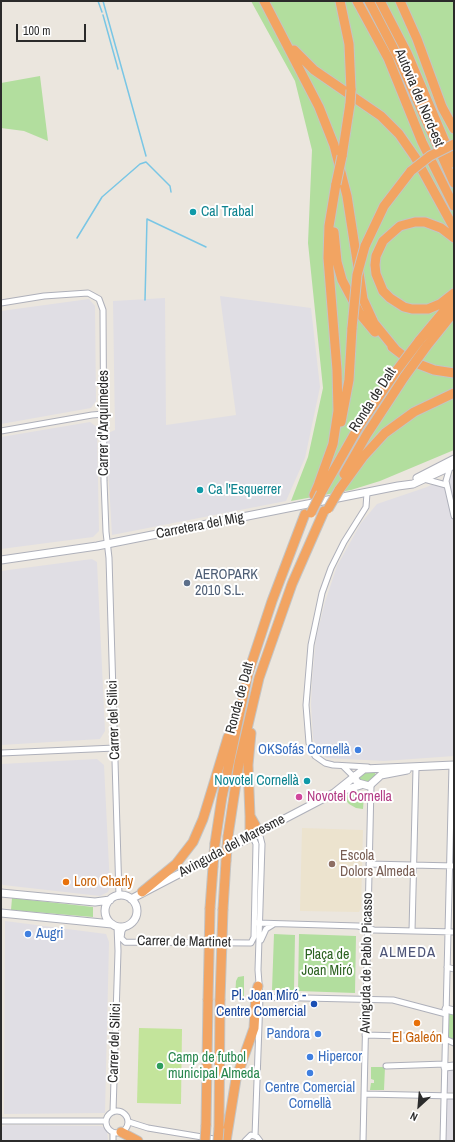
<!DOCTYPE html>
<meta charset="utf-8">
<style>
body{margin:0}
#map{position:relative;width:455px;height:1142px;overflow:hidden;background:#ebe6de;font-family:"Archivo Narrow",sans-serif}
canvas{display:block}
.frame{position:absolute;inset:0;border:2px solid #2b2b2b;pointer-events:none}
.north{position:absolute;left:399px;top:1086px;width:40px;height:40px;-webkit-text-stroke:3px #fff;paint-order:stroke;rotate:206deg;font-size:11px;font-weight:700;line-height:16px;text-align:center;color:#2b2b2b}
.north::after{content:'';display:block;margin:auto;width:14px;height:18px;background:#2b2b2b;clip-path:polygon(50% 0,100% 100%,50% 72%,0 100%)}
.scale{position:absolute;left:16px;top:24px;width:70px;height:18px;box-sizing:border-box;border:2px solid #2b2b2b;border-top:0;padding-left:5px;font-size:12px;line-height:14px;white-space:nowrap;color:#2b2b2b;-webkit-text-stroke:3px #fff;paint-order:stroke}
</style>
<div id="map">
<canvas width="455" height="1142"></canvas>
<div class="frame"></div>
<div class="north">N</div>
<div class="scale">100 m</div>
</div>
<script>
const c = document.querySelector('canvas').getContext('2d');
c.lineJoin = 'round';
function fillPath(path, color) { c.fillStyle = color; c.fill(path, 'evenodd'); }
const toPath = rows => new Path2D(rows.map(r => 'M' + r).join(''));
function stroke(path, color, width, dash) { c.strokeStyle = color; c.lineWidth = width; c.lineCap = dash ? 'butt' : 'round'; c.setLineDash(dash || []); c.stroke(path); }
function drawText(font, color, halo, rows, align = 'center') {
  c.font = font + ' "Archivo Narrow",sans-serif'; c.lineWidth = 4; c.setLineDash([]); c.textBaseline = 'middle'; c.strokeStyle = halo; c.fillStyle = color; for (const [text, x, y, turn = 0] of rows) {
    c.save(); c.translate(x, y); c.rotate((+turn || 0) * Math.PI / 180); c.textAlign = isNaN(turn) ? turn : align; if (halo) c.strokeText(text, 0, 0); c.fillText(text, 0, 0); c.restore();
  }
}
const industrial = toPath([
 [220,296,311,308,320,387,305,458,286,501,112,535,106,434,115,430,113,301,165,298,166,425,236,415],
 [89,299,95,306,96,401,91,408,1,424,1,311],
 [90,422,97,427,99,531,93,537,1,549,1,437],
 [454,474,454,756,384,761,327,758,318,751,313,738,311,704,312,681,316,638,325,602,337,566,361,523,377,504,427,487],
 [92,559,97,562,105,731,100,739,1,745,1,571],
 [97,759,104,765,110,887,108,892,100,896,3,885,1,883,1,764],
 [5,921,106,934,109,942,105,1113,4,1114],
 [454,1070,454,1092,447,1092,448,1071],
 [447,1098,454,1099,454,1141,446,1141],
 [6,1125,101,1126,107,1129,108,1141,1,1141,1,1127]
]);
const education = toPath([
 [302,828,363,830,361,908,359,912,300,911]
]);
const green = toPath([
 [251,1,454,1,454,450,380,481,351,490,291,501,308,457,323,388,308,243,312,150,295,81],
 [40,76,48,141,24,131,1,128,1,83],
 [366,771,375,773,376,775,371,782,366,782,358,779,359,775],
 [357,790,364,795,363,809,356,808,349,804,343,797],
 [12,898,93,907,93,917,11,910],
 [274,934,295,935,294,991,272,990],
 [299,934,356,936,355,993,298,991],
 [244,976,244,996,235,998,236,981,238,977],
 [450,1012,454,1013,454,1040,451,1040,447,1038,448,1013],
 [371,1067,385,1067,384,1090,370,1090,371,1083,374,1083,374,1080,371,1079]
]);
const pitch = toPath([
 [139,1028,182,1029,181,1104,137,1103]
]);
const stream = toPath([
 [98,1,102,12],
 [103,1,146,156],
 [103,15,118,69],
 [77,238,102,197,140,164,146,162,170,186,171,192],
 [145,300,147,219,206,247]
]);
const street = toPath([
 [1,303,44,296,88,293,99,299,103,310,104,481,106,532,109,558,119,896],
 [1,431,92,415,104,414],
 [450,467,446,481,454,516],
 [424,479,446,485],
 [367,493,366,507,344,542,331,568,322,593,311,645,306,705,309,743,315,756,325,763,333,765,368,767],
 [1,753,115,748],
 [343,766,355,778],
 [369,864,454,866],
 [257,923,358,926,374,930,454,932],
 [125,926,122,931,121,938,125,942],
 [412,931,416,768],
 [261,940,266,929,274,924],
 [125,942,251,943,254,937,256,844,252,835],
 [447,967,454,969],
 [260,997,393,1000,446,1014],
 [365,1035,441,1037,454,1043],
 [386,1066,445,1064],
 [364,1094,454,1096],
 '106 1122a11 11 0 1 1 22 0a11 11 0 1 1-22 0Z',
 [113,1112,118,951,117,926],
 [1,1121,106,1121],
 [129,1122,148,1128,220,1140],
 [255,1136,260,997,258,970,262,844,259,832],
 [113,1141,113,1133],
 [245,1141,251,1135,257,1137,260,1141],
 [363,1141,371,785],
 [443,1141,452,765]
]);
const secondary = toPath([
 [417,478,454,459],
 [1,560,97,546,398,486,413,484,454,465],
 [356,775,355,779,358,783,369,786,381,775,407,770],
 [338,792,361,785],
 [1,893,95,902,110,900],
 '105 911a16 16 0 1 1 32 0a16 16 0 1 1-32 0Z',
 [131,899,334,793,364,769,454,765],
 [1,913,112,924],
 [446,1009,454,1011],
 [445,1067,454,1066]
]);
const highway = toPath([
 [264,1,319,107,334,145,347,196,363,299,374,323,396,350],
 [340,1,349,44,351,90],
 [357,1,388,58,422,142,454,206],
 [369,1,398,57,454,183],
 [380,1,407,53,454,163],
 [400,1,417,39,442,107,454,129],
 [294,50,314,70,381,116,399,134,415,157,454,228],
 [342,156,350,104],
 [334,232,337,262,342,280,360,314,375,332],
 [454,238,441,228,425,222,415,222,400,226,383,241,376,256,375,265,376,274,383,291,390,298,404,307,412,309,428,309,440,304,454,293],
 [365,246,384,206,411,171],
 [419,341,454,299],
 [392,347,409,360,421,365,434,370,454,373],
 [426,347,454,312],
 [341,422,349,380,352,328],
 [344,474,367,434,405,376],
 [319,483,333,444,338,411,337,370,328,258,329,226,336,184],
 [339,490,363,457,385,433,414,412,454,393],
 [322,491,359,426,397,370],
 [314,495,321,479],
 [251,733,248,765,250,816,259,832],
 [228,836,239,763,259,678,292,584,324,511],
 [246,839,250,831,250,817],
 [215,843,222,797,248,674,272,601,305,514],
 [142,892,176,864,193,842,203,819,228,737],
 [210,908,213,867],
 [223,909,226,861],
 [206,1125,208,1000],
 [219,1128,220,1000],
 [121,1132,138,1141],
 [226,1141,236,1079,254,1028,256,994,258,986]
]);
const highwayBridge = toPath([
 [350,104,351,90],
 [411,171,430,156,454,144],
 [336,184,342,156],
 [352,328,357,275,365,246],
 [397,370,419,341],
 [405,376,426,347],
 [328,509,339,490],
 [311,513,321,493],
 [226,861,228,836],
 [213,867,215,843],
 [208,1000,210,908],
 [220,1000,223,909],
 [205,1141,206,1125],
 [218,1141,219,1128]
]);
const markers = [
 [193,212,4,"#0f9aa8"],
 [200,490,4,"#0f9aa8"],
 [187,583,4,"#5c6f8a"],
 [358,750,4,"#3f7fe0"],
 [307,781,4,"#0f9aa8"],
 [299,797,4,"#d1479c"],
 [332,864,4,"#8d6e63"],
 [66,882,4,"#e8710a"],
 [28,934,4,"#3f7fe0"],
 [314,1004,4,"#1a4fb4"],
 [417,1023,4,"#e8710a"],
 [318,1034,4,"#3f7fe0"],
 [310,1057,4,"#3f7fe0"],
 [160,1066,4,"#2e9e5b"],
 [310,1073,4,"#3f7fe0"]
];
const streetNames = [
 ["Autovia del Nord-est",419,98,67],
 ["Ronda de Dalt",373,400,-57],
 ["Carrer d'Arquímedes",104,423,-90],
 ["Carretera del Mig",200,526,-11],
 ["Ronda de Dalt",240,698,-75],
 ["Carrer del Silici",114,720,-92],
 ["Avinguda del Maresme",232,846,-28],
 ["Carrer de Martinet",184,942,1],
 ["Avinguda de Pablo Picasso",367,963,-89],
 ["Carrer del Silici",115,1043,-88]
];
const cultureNames = [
 ["Cal Trabal",201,212],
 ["Ca l'Esquerrer",208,490],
 ["Novotel Cornellà",299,781,"right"]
];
const serviceNames = [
 ["AEROPARK",195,575],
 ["2010 S.L.",195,591]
];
const shopNames = [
 ["OKSofás Cornellà",350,750],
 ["Augri",36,934,"left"],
 ["Pandora",310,1034],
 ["Hipercor",318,1057,"left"],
 ["Centre Comercial",310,1088,"center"],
 ["Cornellà",310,1104,"center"]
];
const hotelNames = [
 ["Novotel Cornella",307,797]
];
const educationNames = [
 ["Escola",340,856],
 ["Dolors Almeda",340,872]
];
const foodNames = [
 ["Loro Charly",74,882],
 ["El Galeón",417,1038,"center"]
];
const parkNames = [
 ["Plaça de",327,955],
 ["Joan Miró",327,971]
];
const transitNames = [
 ["Pl. Joan Miró -",306,996],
 ["Centre Comercial",306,1012]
];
const leisureNames = [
 ["Camp de futbol",168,1058],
 ["municipal Almeda",168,1074]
];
const neighbourhoodNames = [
 ["ALMEDA",408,953]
];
fillPath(industrial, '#e0dee4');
fillPath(education, '#ece3ce');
fillPath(green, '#b2de9e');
fillPath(pitch, '#c3e49b');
stroke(stream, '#79c6e5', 1.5);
stroke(street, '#aeb0ba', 7);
stroke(secondary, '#aeb0ba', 9);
stroke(highway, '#c4c4c4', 11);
stroke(street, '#fff', 5);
stroke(secondary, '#fff', 7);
stroke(highway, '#f2a462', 9);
stroke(highwayBridge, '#c4c4c4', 11, []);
stroke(highwayBridge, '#f2a462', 9);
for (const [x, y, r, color] of markers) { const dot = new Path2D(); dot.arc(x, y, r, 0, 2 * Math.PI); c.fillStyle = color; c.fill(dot); stroke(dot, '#fff', 1.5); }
drawText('14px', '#2b2b2b', '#fff', streetNames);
drawText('14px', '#0d838f', '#fff', cultureNames, 'left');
drawText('14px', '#4e5e75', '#fff', serviceNames, 'left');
drawText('14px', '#366cbe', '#fff', shopNames, 'right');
drawText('14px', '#b23c85', '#fff', hotelNames, 'left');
drawText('14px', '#785e54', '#fff', educationNames, 'left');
drawText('14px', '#c56008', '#fff', foodNames, 'left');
drawText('14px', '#2c6220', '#fff', parkNames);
drawText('14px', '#164399', '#fff', transitNames, 'right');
drawText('14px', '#27864d', '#fff', leisureNames, 'left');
c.letterSpacing = '1px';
drawText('15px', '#4e5578', '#fff', neighbourhoodNames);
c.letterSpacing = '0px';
</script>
